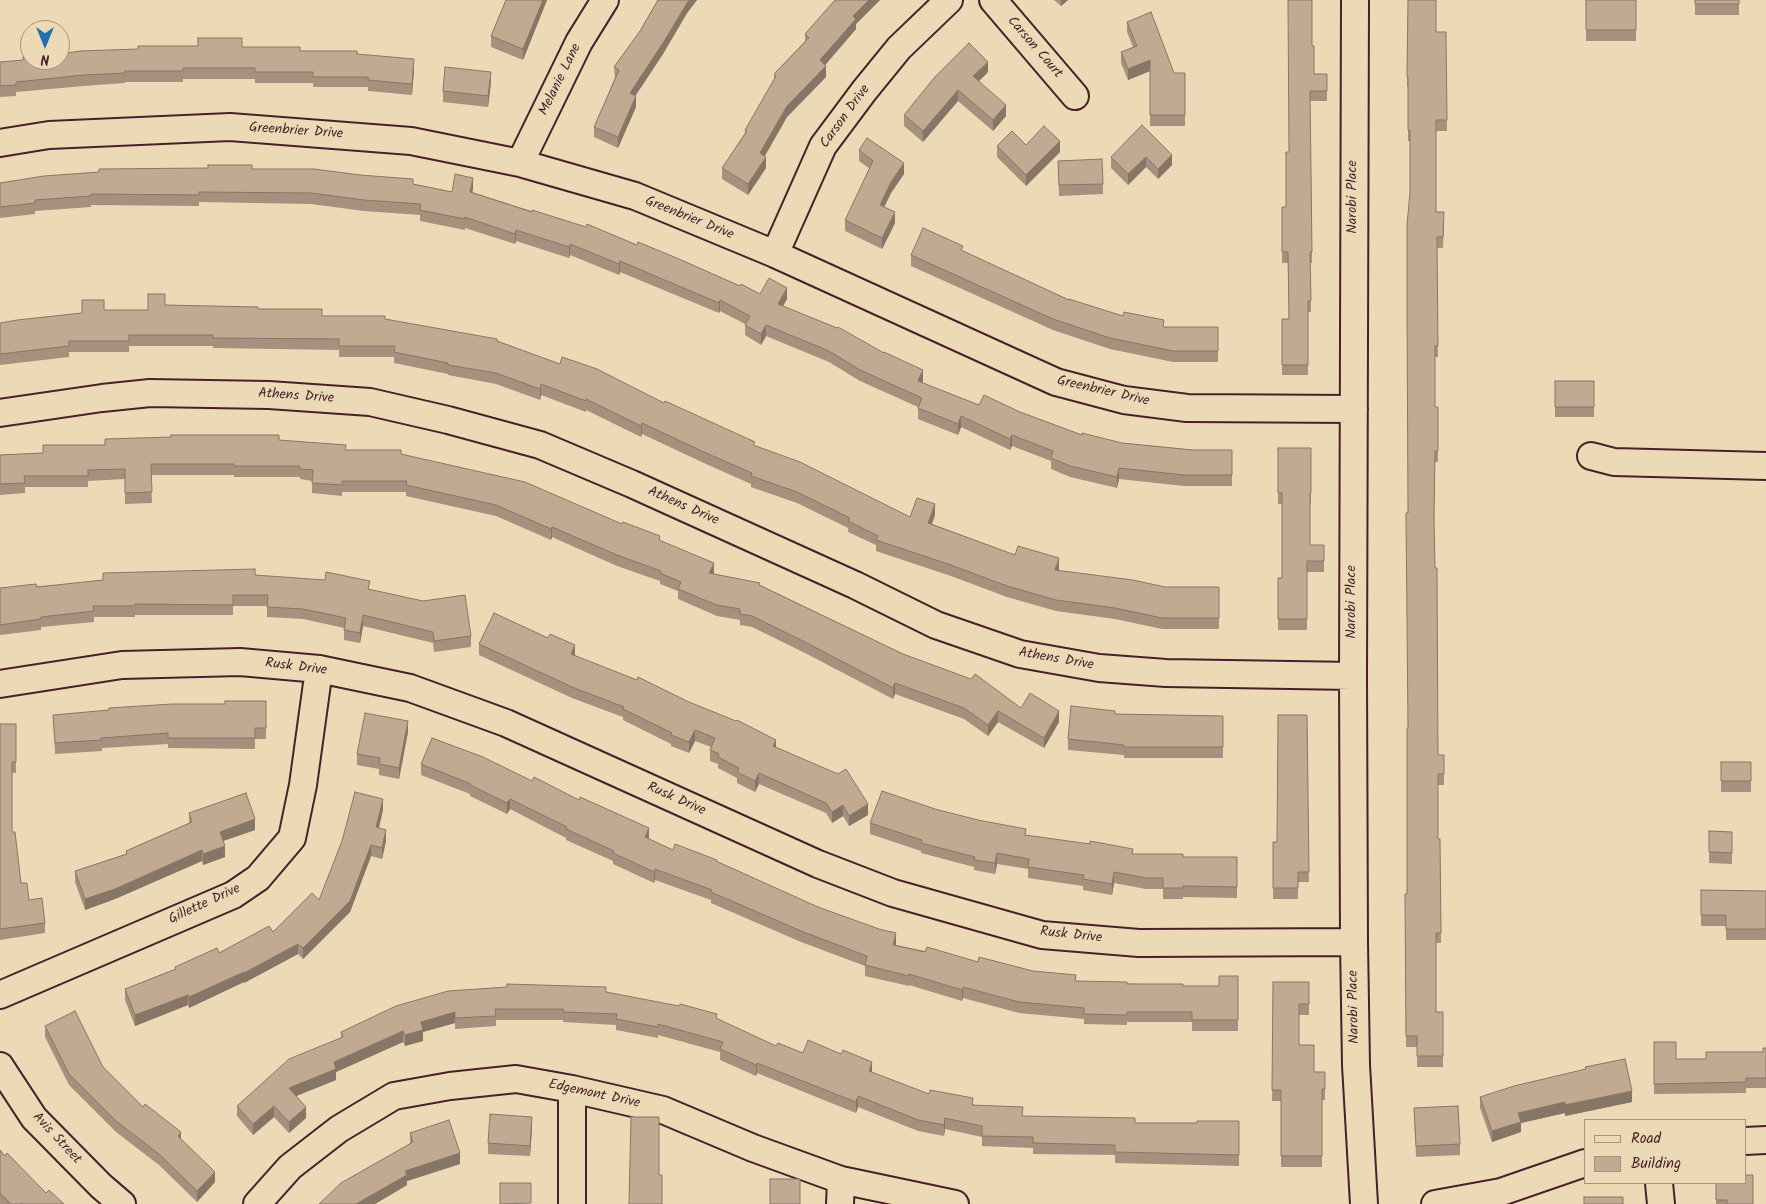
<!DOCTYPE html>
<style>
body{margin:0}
#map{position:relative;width:1766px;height:1204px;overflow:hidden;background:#ecdab7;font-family:Kalam,sans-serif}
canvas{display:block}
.legend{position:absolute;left:1584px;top:1119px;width:162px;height:65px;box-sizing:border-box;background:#ecdab7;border:1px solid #ab8f7f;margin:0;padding:6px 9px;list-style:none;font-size:15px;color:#4a1f2b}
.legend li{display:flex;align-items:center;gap:10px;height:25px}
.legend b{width:25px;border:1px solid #ab8f7f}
.north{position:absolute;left:20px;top:20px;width:50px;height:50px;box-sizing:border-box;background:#ecdab7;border:1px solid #ab8f7f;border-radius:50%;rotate:180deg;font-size:14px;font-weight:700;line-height:20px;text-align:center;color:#4a1f2b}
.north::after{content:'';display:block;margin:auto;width:18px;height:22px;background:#1f6fb2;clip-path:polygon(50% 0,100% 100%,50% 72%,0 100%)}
</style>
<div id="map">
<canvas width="1766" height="1204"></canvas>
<ul class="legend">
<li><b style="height:6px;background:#ecdab7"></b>Road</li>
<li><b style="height:14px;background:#c1a992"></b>Building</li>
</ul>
<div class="north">N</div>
</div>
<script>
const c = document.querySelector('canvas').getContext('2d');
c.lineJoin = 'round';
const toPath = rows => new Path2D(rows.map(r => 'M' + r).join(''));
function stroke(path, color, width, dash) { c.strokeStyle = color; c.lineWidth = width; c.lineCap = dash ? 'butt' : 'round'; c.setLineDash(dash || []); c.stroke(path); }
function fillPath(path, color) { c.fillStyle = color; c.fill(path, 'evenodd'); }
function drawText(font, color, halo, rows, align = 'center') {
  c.font = font + ' Kalam,sans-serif'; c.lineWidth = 4; c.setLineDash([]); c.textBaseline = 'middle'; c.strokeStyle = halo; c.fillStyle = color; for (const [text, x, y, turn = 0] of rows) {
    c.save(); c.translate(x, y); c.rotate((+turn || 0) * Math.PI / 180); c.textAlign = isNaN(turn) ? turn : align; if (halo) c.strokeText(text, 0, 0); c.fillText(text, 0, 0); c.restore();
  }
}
const minor = toPath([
 [993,0,1075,96],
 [1355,0,1353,676,1354,942,1356,1065,1364,1204],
 [0,143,49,135,230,127,411,141,520,163,635,196,775,254,1056,382,1124,400,1187,408,1354,409],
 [520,163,579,42,605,0],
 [775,254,823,146,864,91,899,48,949,0],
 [0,413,102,398,150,393,269,395,370,402,448,420,540,445,632,484,855,585,936,625,1020,654,1099,668,1166,673,1353,676],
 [1591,456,1614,462,1766,466],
 [0,684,122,665,240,662,319,669,410,688,506,723,818,864,893,893,1042,935,1139,943,1354,942],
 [0,995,233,895,258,878,292,838,303,785,319,669],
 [0,1066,34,1118,101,1186,122,1204],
 [572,1089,572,1204],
 [1745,1141,1766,1140],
 [1659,1183,1661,1204],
 [257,1204,290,1167,339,1129,394,1096,450,1086,516,1079,572,1089,663,1110,753,1148,841,1180,955,1204],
 [840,1204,841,1180],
 [1435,1204,1501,1192,1585,1163]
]);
const wall = toPath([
 [506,0,547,0,523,60,491,47,491,36],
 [658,0,697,0,687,13,663,54,635,96,636,107,618,148,594,137,594,127,615,78,614,67,640,31],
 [835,0,880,0,856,24,856,29,825,65,826,77,787,117,765,156,766,168,748,195,722,179,722,168,745,133,745,130,774,80,774,74,805,41,805,34],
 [1054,0,1068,0,1061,6],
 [1408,0,1436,32,1447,120,1447,131,1436,131,1436,212,1444,223,1443,248,1437,248,1438,357,1435,357,1435,407,1438,407,1438,462,1435,462,1434,526,1438,755,1444,755,1444,785,1438,785,1438,839,1440,839,1441,943,1436,943,1436,1012,1443,1012,1443,1067,1417,1067,1417,1047,1406,1047,1405,943,1407,894,1408,728,1410,192,1410,141,1408,141,1408,87,1407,87],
 [1586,0,1636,0,1636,41,1586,41],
 [1695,0,1739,0,1739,15,1695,15],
 [1127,22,1174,73,1185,73,1185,126,1150,126,1150,71,1128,80,1121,63,1121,52,1133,47,1127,32],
 [1312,46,1314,74,1327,74,1327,101,1310,101,1312,263,1310,263,1311,312,1308,312,1308,375,1282,375,1282,319,1289,319,1288,263,1282,263,1282,207,1286,207,1289,152],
 [242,47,357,54,414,70,412,95,368,91,368,87,313,87,313,83,255,83,255,79,183,79,183,82,125,82,125,83,84,86,16,92,16,96,0,97,0,62],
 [988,72,979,81,1006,116,993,131,958,101,923,142,904,126,904,115],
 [491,82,488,107,443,102,443,91],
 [1142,125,1172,165,1158,179,1146,167,1128,185,1111,168,1111,157],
 [1026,145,1060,152,1026,186,997,157,997,146],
 [859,150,904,174,891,193,884,207,895,223,882,249,845,231,845,220,870,169,859,161],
 [1058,161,1103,184,1103,194,1059,196],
 [252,169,413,184,452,192,473,189,472,192,637,245,760,294,787,299,783,306,923,381,922,383,979,405,1020,412,1082,435,1122,443,1193,450,1232,450,1232,486,1184,486,1119,479,1117,488,1070,477,1051,469,1051,461,1012,446,1010,450,961,427,958,435,918,419,918,407,860,381,829,362,766,336,761,345,745,335,745,324,720,311,719,313,620,272,619,275,570,255,569,258,516,241,515,244,465,228,465,230,420,221,420,215,364,211,311,204,199,202,199,206,91,205,91,207,35,211,35,214,0,218,0,183],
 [963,251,1069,300,1123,316,1164,327,1218,327,1218,362,1173,362,1110,349,1053,330,911,266,911,255],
 [165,305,258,309,322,316,385,319,497,341,664,403,755,446,910,517,935,515,932,524,1015,555,1059,569,1058,571,1165,587,1219,587,1219,629,1162,629,1115,619,1056,611,1007,597,951,576,876,551,876,545,848,532,848,528,797,503,751,487,751,484,706,464,642,434,641,437,586,410,586,412,541,395,540,400,496,384,448,375,448,374,394,363,394,357,339,357,339,350,213,348,213,346,129,346,129,352,69,352,69,357,0,365,0,323,104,310,148,310],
 [1555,381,1594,381,1594,417,1555,417],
 [279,440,346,450,401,454,660,541,713,574,760,585,903,654,1021,708,1059,722,1044,748,998,722,988,736,964,719,895,694,893,699,805,653,752,627,740,625,740,620,717,616,678,599,678,591,660,584,660,581,617,566,552,537,551,540,496,516,406,496,406,492,342,492,342,496,312,493,312,481,300,479,300,477,234,477,234,475,151,475,152,503,125,504,125,479,88,481,88,487,25,487,25,493,0,495,0,455,43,453,105,445],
 [1278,448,1311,448,1311,504,1310,504,1310,545,1324,545,1324,572,1307,572,1307,630,1278,630,1278,578,1282,578,1282,504,1278,504],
 [255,575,370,589,471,636,471,647,434,652,433,643,363,626,360,643,344,640,344,628,303,619,267,617,267,606,233,606,233,615,135,615,135,617,94,617,94,622,41,627,41,630,0,635,0,588],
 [479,644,575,656,776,747,868,815,849,826,843,816,832,823,826,813,759,784,755,792,737,783,737,778,718,768,718,764,710,761,710,750,711,747,695,741,689,753,671,746,671,744,623,720,623,717,572,698,479,655],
 [266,701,266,739,255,739,255,749,168,748,168,744,102,748,102,751,55,754,53,715],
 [1115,714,1223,716,1223,758,1124,758,1124,755,1068,750,1068,739],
 [1307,715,1309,882,1298,882,1298,899,1273,899,1273,842,1277,842],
 [0,724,16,724,16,773,12,773,12,832,21,883,29,900,45,923,45,933,0,940],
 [408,732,399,779,379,775,379,769,357,765,357,754],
 [1721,762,1751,762,1751,792,1721,792],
 [421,764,649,839,673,850,717,862,896,945,978,962,1033,971,1076,981,1183,986,1219,986,1238,976,1238,1031,1192,1031,1192,1022,1127,1022,1127,1025,1084,1024,1084,1019,1019,1013,963,998,962,1001,909,985,909,986,865,976,865,966,801,942,711,903,711,900,655,880,654,883,613,864,613,861,566,840,566,838,510,809,507,814,470,796,470,794,421,775],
 [935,809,1026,835,1133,854,1183,857,1237,857,1237,898,1183,897,1183,899,1163,899,1163,889,1146,889,1114,883,1112,895,1083,890,1083,886,1028,878,1028,869,997,864,995,874,974,870,974,867,921,853,921,851,870,834,870,823],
 [383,810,379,828,386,841,382,859,371,856,350,912,303,959,298,954,244,983,244,982,189,1008,188,1005,135,1026,125,1000,125,989,175,969,175,967,219,953,273,932,319,900],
 [189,813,255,830,223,841,225,857,203,865,202,861,115,899,85,910,75,882,75,871,126,854,126,851,189,823],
 [1709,831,1732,832,1732,864,1709,863],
 [1701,890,1766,891,1766,940,1726,940,1726,926,1701,926],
 [1273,982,1309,982,1309,1015,1299,1015,1299,1045,1314,1072,1325,1072,1325,1100,1322,1100,1322,1167,1281,1167,1281,1101,1272,1101],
 [606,992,717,1019,776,1046,872,1073,929,1094,1023,1116,1135,1123,1197,1123,1239,1121,1239,1166,1115,1163,1115,1155,1033,1154,1033,1148,982,1146,982,1137,945,1129,944,1136,918,1131,858,1107,856,1113,757,1073,756,1076,720,1060,720,1052,658,1035,658,1038,616,1030,616,1025,563,1022,563,1020,496,1020,496,1026,455,1029,455,1023,423,1032,423,1041,405,1046,403,1042,336,1072,336,1080,296,1096,306,1118,289,1133,274,1117,253,1135,237,1116,237,1106,341,1038,341,1032],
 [45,1026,103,1067,143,1107,181,1139,215,1182,197,1202,159,1165,116,1132,69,1085,45,1037],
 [1654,1042,1676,1059,1706,1059,1763,1052,1766,1048,1766,1088,1746,1088,1746,1093,1654,1094],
 [1480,1097,1632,1102,1565,1116,1565,1113,1521,1123,1521,1132,1492,1142,1480,1108],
 [1414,1108,1460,1144,1460,1155,1416,1157],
 [532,1128,530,1156,488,1154,488,1143],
 [410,1133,460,1164,407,1181,407,1185,375,1204,410,1143],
 [0,1150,5,1156,46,1193,64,1204,0,1204],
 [1716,1183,1753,1204,1716,1204]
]);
const shadedWall = toPath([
 [543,0,547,0,523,60,523,49],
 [689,0,697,0,687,13,663,54,630,104,630,93],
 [869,0,880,0,856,24,856,29,820,71,820,60,853,16],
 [1061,0,1068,0,1061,6],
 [414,59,414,70,412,95,412,84],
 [1150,60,1150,71,1128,80,1128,69],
 [988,62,988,72,973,87,973,76],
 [826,66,826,77,787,117,760,164,760,153,787,106],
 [491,72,491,82,488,107,488,96],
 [958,90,958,101,923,142,923,131],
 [636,96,636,107,618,148,618,137],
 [1006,105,1006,116,993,131,993,120],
 [1060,141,1060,152,1026,186,1026,175],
 [1172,155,1172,165,1158,179,1158,169],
 [766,157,766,168,748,195,748,184],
 [1146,157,1146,167,1128,185,1128,174],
 [904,163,904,174,891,193,880,216,880,205,891,182],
 [473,178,473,189,470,202,470,192],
 [895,212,895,223,882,249,882,238],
 [516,230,516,241,515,244,515,234],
 [570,244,570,255,569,258,569,247],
 [620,261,620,272,619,275,619,264],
 [787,288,787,299,778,314,778,304],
 [720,300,720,311,719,313,719,303],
 [766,325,766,336,761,345,761,334],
 [923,370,923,381,918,392,918,381],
 [541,384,541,395,540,400,540,389],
 [961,416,961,427,958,435,958,424],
 [642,423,642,434,641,437,641,426],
 [1012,435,1012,446,1010,450,1010,439],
 [1119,468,1119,479,1117,488,1117,477],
 [935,504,935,515,928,534,928,523],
 [552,527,552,537,551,540,551,529],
 [1059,558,1059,569,1055,581,1055,570],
 [714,563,714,574,709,584,709,573],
 [363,615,363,626,360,643,360,633],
 [575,645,575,656,571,654],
 [895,683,895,694,893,699,893,688],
 [998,711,998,722,988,736,988,725],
 [1059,711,1059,722,1044,748,1044,738],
 [408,721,408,732,399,779,399,768],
 [695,730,695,741,689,753,689,742],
 [776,740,776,751,773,746],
 [759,773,759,784,755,792,755,781],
 [383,799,383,810,376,838,376,827],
 [510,799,510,809,507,814,507,803],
 [868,804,868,815,849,826,849,816],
 [843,805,843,816,832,823,832,812],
 [255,819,255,830,220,842,220,832],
 [649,828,649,839,645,837],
 [386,830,386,841,382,859,382,848],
 [371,845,371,856,350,912,303,959,303,948],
 [225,846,225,857,203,865,203,854],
 [202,850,202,861,115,899,85,910,85,899],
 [997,853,997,864,995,874,995,863],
 [655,869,655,880,654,883,654,872],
 [1114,872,1114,883,1112,895,1112,884],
 [896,933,896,944,893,956,893,945],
 [298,944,298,954,244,983,244,973],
 [244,972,244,982,189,1008,189,997],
 [963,987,963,998,962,1001,962,990],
 [188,995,188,1005,135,1026,135,1015],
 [455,1012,455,1023,423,1032,423,1041,405,1046,405,1035,421,1022],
 [403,1031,403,1042,336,1072,336,1080,289,1099,289,1088,334,1062],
 [872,1062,872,1073,869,1071],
 [757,1063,757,1073,756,1076,756,1065],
 [1632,1091,1632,1102,1565,1116,1565,1105],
 [858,1096,858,1107,856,1113,856,1102],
 [1565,1102,1565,1113,1521,1123,1521,1132,1492,1142,1492,1131,1518,1113],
 [274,1106,274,1117,253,1135,253,1124],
 [306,1107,306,1118,289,1133,289,1122],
 [532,1117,532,1128,530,1156,530,1146],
 [945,1118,945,1129,944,1136,944,1125],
 [181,1132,181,1142,178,1136],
 [460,1153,460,1164,407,1181,407,1185,375,1204,356,1204,405,1171],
 [215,1172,215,1182,197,1202,197,1191]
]);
const building = toPath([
 [506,0,543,0,523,49,491,36,506,0],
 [658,0,689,0,663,43,630,93,636,96,618,137,594,127,619,70,614,67,640,31,658,0],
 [835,0,869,0,853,16,856,19,820,60,826,66,787,106,760,153,766,157,748,184,722,168,747,131,745,130,776,76,774,74,809,38,805,34,835,0],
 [1288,0,1312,0,1312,46,1314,46,1314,74,1327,74,1327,91,1310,91,1312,252,1310,252,1311,301,1308,301,1308,365,1282,365,1282,319,1289,319,1288,252,1282,252,1282,207,1286,207,1286,152,1289,152,1288,0],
 [1408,0,1436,0,1436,32,1446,32,1447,120,1436,120,1436,212,1444,212,1443,237,1437,237,1438,346,1435,346,1435,407,1438,407,1438,451,1435,451,1434,519,1435,568,1437,568,1438,755,1444,755,1444,774,1438,774,1438,839,1440,839,1441,933,1436,933,1436,1012,1443,1012,1443,1056,1417,1056,1417,1036,1406,1036,1405,894,1407,894,1407,728,1408,728,1406,513,1408,513,1407,300,1407,225,1410,192,1410,130,1408,130,1408,77,1407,77,1408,0],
 [1586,0,1636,0,1636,30,1586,30,1586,0],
 [1695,0,1739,0,1739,4,1695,4,1695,0],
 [1151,12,1174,73,1185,73,1185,115,1150,115,1150,60,1128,69,1121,52,1137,46,1127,22,1151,12],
 [198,38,242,38,242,47,300,47,300,51,357,51,357,54,414,59,412,84,368,80,368,77,313,77,313,72,255,72,255,68,183,68,183,71,125,71,125,73,84,75,16,82,16,85,0,86,0,62,23,60,23,57,30,57,30,60,60,60,60,54,80,51,138,49,138,46,198,46,198,38],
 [969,43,988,62,973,76,1006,105,993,120,958,90,923,131,904,115,934,78,969,43],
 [445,67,491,72,488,96,443,91,445,67],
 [1142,125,1172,155,1158,169,1146,157,1128,174,1111,157,1142,125],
 [1044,126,1060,141,1026,175,997,146,1012,131,1026,145,1044,126],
 [867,138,904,163,891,182,880,205,895,212,882,238,845,220,873,161,859,150,867,138],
 [1102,159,1103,184,1059,185,1058,161,1102,159],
 [208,165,252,165,252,169,314,169,360,175,413,179,413,184,452,192,455,174,473,178,470,192,532,212,532,210,586,227,587,224,637,245,638,242,679,259,740,286,741,284,760,294,769,278,787,288,778,304,837,328,838,327,884,353,884,352,923,370,918,381,979,405,984,395,1020,412,1082,435,1082,433,1122,443,1193,450,1232,450,1232,475,1184,475,1119,468,1117,477,1070,466,1051,458,1053,451,1012,435,1010,439,961,416,958,424,918,408,922,398,860,370,829,351,766,325,761,334,745,325,750,316,720,300,719,303,620,261,619,264,570,244,569,247,516,230,515,234,465,217,465,219,420,210,421,204,364,200,311,193,199,192,199,195,91,194,91,196,35,200,35,203,0,207,0,183,44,176,99,172,99,169,208,168,208,165],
 [923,228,963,246,961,250,1069,300,1069,299,1123,316,1124,312,1164,320,1163,327,1218,327,1218,351,1173,351,1110,338,1053,319,911,255,923,228],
 [148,294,165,294,165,305,258,307,258,309,322,309,322,316,385,316,385,319,497,339,497,341,560,364,562,357,597,369,664,403,665,401,755,442,753,445,800,462,910,517,917,498,935,504,928,523,1015,555,1018,546,1059,558,1055,570,1133,580,1165,587,1219,587,1219,618,1162,618,1115,608,1056,600,1007,586,951,565,876,540,878,536,848,521,850,518,797,492,751,476,752,473,706,453,642,423,641,426,586,399,586,401,541,384,540,389,496,373,448,365,448,363,394,352,395,346,339,346,339,339,213,338,213,335,129,335,129,341,69,341,69,346,0,354,0,323,17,320,82,313,82,300,104,300,104,310,148,310,148,294],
 [1555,381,1594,381,1594,407,1555,407,1555,381],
 [171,435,279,435,279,440,346,445,345,450,401,450,401,454,525,482,622,524,623,522,660,536,659,540,714,563,709,573,760,583,759,585,903,654,971,679,975,674,1021,708,1030,693,1059,711,1044,738,998,711,988,725,964,708,895,683,893,688,805,642,752,616,740,614,740,609,717,605,678,589,681,582,660,573,661,571,617,555,552,527,551,529,496,505,406,485,407,481,342,481,342,485,312,483,313,470,300,469,300,466,234,466,234,464,151,464,152,492,125,493,125,469,88,470,88,476,24,476,25,483,0,484,0,455,43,453,43,445,105,445,105,439,171,437,171,435],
 [1278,448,1311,448,1311,493,1310,493,1310,545,1324,545,1324,561,1307,561,1307,619,1278,619,1278,578,1282,578,1282,493,1278,493,1278,448],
 [255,569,255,575,325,580,326,572,370,581,368,589,423,601,465,595,471,636,434,641,433,632,363,615,360,633,344,630,346,618,303,609,267,607,268,595,233,595,233,605,135,604,135,606,93,606,94,611,41,617,41,619,0,625,0,588,36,584,37,587,103,580,103,573,255,569],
 [494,613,548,638,550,634,575,645,571,654,637,680,638,677,689,702,736,721,737,720,776,740,773,746,838,774,846,769,868,804,849,816,843,805,832,812,826,803,759,773,755,781,737,772,739,768,718,757,719,754,710,750,715,738,695,730,689,742,671,735,672,733,623,709,624,707,572,687,479,644,494,613],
 [225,701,266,701,266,728,255,728,255,738,168,738,168,733,101,738,102,740,55,743,53,715,109,710,109,708,172,704,225,704,225,701],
 [1071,706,1115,711,1115,714,1223,716,1223,747,1124,747,1124,745,1068,739,1071,706],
 [365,713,408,721,399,768,379,764,380,758,357,754,365,713],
 [1278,715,1307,715,1309,872,1298,872,1298,888,1273,888,1273,842,1277,842,1278,715],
 [0,724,16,724,16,762,12,762,12,832,15,832,21,883,27,883,29,900,42,898,45,923,0,929,0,724],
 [432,738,483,757,532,781,534,777,579,800,580,797,629,819,649,828,645,837,673,850,675,844,717,860,716,861,818,907,879,929,896,933,893,945,925,952,927,947,978,962,979,957,1033,971,1076,975,1075,981,1127,982,1127,984,1183,984,1183,986,1219,986,1219,976,1238,976,1238,1020,1192,1020,1192,1012,1127,1012,1127,1015,1084,1014,1084,1008,1019,1002,963,987,962,990,909,974,909,976,865,965,867,956,801,931,711,892,712,890,655,869,654,872,613,853,614,851,566,829,567,827,510,799,507,803,470,785,471,784,421,764,432,738],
 [1721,762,1751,762,1751,781,1721,781,1721,762],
 [882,791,935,809,978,820,1026,829,1025,835,1090,844,1090,841,1133,849,1132,854,1183,854,1183,857,1237,857,1237,887,1183,886,1183,888,1163,888,1163,878,1146,878,1114,872,1112,884,1083,879,1084,875,1028,867,1029,859,997,853,995,863,974,860,975,857,921,843,922,840,870,823,882,791],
 [355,792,383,799,376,827,386,830,382,848,371,845,350,901,303,948,298,944,244,973,244,972,189,997,188,995,135,1015,125,989,176,969,175,967,217,948,219,953,269,926,273,932,312,893,319,900,342,841,355,792],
 [246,793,255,819,220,832,225,846,203,854,202,850,115,889,85,899,75,871,127,854,126,851,192,822,189,813,246,793],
 [1709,831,1732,832,1732,853,1709,852,1709,831],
 [1701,890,1766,891,1766,929,1726,929,1726,915,1701,915,1701,890],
 [1273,982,1309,982,1309,1004,1299,1004,1299,1045,1314,1045,1314,1072,1325,1072,1325,1089,1322,1089,1322,1156,1281,1156,1281,1090,1272,1090,1273,982],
 [507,984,606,987,606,992,679,1006,680,1004,717,1014,716,1018,776,1046,778,1043,803,1053,808,1040,841,1054,843,1050,872,1062,869,1071,929,1094,930,1090,973,1098,972,1105,1023,1107,1022,1116,1135,1118,1135,1123,1197,1123,1197,1121,1239,1121,1239,1155,1115,1152,1115,1145,1033,1143,1033,1137,982,1136,982,1126,945,1118,944,1125,918,1120,858,1096,856,1102,757,1063,756,1065,720,1049,723,1042,658,1024,658,1027,616,1019,617,1014,563,1012,564,1009,495,1009,496,1016,455,1018,455,1012,421,1022,423,1030,405,1035,403,1031,334,1062,336,1069,289,1088,306,1107,289,1122,274,1106,253,1124,237,1106,289,1059,343,1037,341,1032,396,1006,448,991,507,987,507,984],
 [75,1011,103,1067,143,1107,145,1104,181,1132,178,1136,215,1172,197,1191,159,1154,116,1121,69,1074,45,1026,75,1011],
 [1654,1042,1676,1042,1676,1059,1706,1059,1706,1052,1763,1052,1763,1048,1766,1048,1766,1078,1746,1078,1746,1082,1654,1084,1654,1042],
 [1625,1059,1632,1091,1565,1105,1565,1102,1518,1113,1521,1122,1492,1131,1480,1097,1514,1086,1586,1069,1585,1067,1625,1059],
 [1458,1106,1460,1144,1416,1146,1414,1108,1458,1106],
 [490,1114,532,1117,530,1146,488,1143,490,1114],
 [631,1117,659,1117,659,1175,662,1175,662,1204,629,1204,631,1117],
 [449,1120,460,1153,405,1171,407,1175,356,1204,319,1204,341,1183,413,1142,410,1133,449,1120],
 [0,1150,5,1156,7,1153,46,1193,49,1190,64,1204,23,1204,21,1203,20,1204,11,1204,0,1193,0,1150],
 [1745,1175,1753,1175,1753,1204,1727,1204,1727,1200,1716,1200,1716,1183,1745,1183,1745,1175],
 [770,1179,800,1179,800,1204,770,1204,770,1179],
 [500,1183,531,1183,531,1203,500,1204,500,1183],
 [1584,1197,1623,1197,1623,1204,1584,1204,1584,1197]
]);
const streetNames = [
 ["Carson Court",1034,48,49],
 ["Melanie Lane",561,80,-64],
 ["Carson Drive",846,117,-54],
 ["Greenbrier Drive",296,132,4],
 ["Narobi Place",1354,197,-90],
 ["Greenbrier Drive",689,219,22],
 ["Greenbrier Drive",1103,392,13],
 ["Athens Drive",296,397,4],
 ["Athens Drive",683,507,24],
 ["Narobi Place",1353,602,-90],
 ["Athens Drive",1056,660,10],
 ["Rusk Drive",296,668,7],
 ["Rusk Drive",676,800,24],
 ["Gillette Drive",205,905,-25],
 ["Rusk Drive",1071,936,6],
 ["Narobi Place",1355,1007,-91],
 ["Edgemont Drive",594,1095,12],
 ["Avis Street",56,1139,47]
];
stroke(minor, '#4a1f2b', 30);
stroke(minor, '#ecdab7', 26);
fillPath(wall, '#a6917e');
fillPath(shadedWall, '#877666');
fillPath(building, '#c1a992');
stroke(building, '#877666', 1);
drawText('14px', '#4a1f2b', '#ecdab7', streetNames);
</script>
